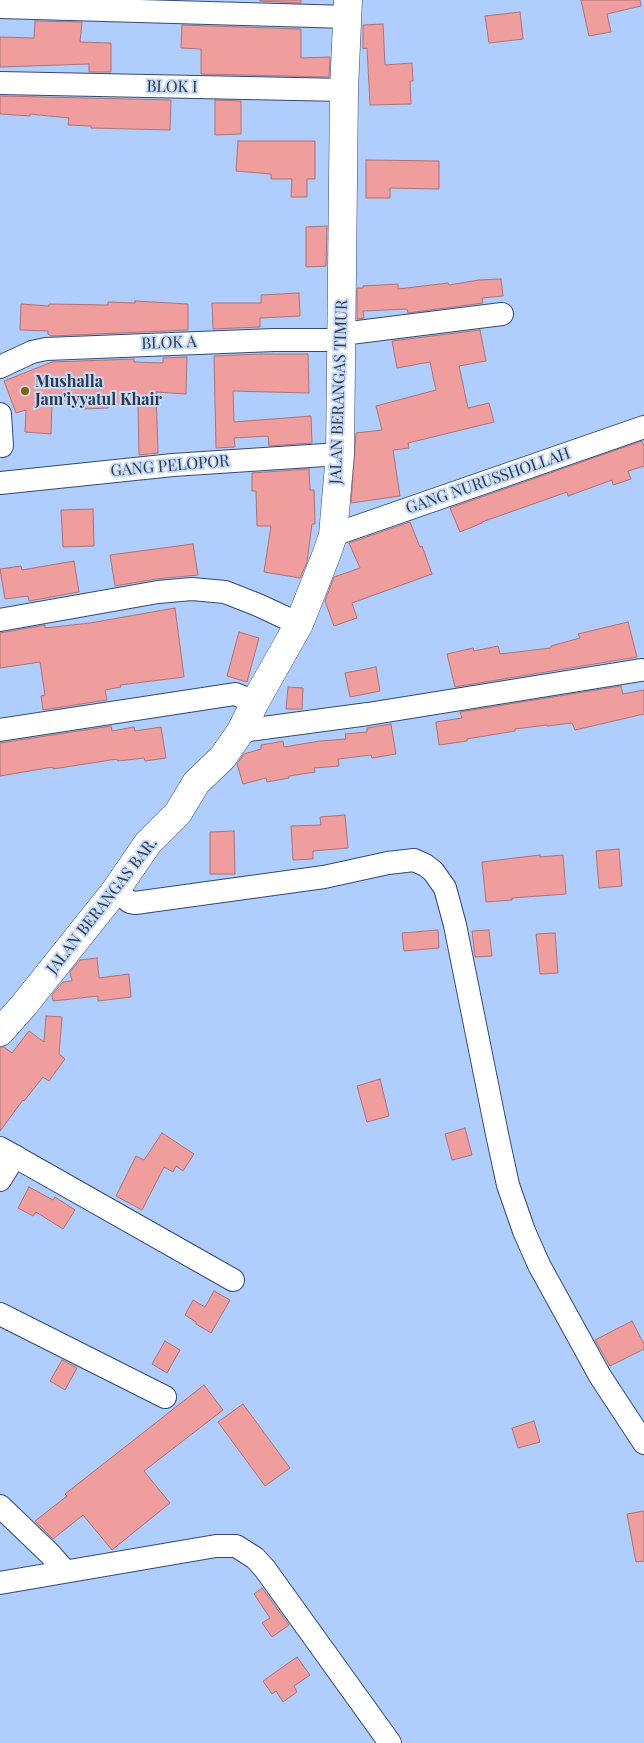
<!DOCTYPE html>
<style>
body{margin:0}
canvas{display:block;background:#afcdfd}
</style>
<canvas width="644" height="1743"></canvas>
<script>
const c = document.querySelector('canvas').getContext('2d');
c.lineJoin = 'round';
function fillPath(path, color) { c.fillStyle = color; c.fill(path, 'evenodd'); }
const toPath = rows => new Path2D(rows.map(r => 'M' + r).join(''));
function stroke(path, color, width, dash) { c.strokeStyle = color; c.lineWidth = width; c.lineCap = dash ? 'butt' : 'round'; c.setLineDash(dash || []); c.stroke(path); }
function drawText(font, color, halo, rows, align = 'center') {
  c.font = font + ' "Playfair Display",serif'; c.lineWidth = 4; c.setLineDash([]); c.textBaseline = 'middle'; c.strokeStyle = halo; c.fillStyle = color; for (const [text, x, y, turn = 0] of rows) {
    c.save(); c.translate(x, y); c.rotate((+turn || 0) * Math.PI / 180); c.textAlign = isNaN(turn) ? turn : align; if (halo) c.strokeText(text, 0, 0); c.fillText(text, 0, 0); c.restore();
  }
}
const building = toPath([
 [260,0,301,0,301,3,260,1,260,0],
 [581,0,640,0,641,6,607,14,611,32,589,36,581,0],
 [520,12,523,39,489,43,485,16,520,12],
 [35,21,82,22,80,42,111,43,111,72,89,72,89,64,0,67,0,37,34,38,35,21],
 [383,24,385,65,412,63,413,81,410,81,411,104,370,105,367,48,363,49,363,25,383,24],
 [182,25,301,29,301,58,330,57,329,77,201,74,201,49,181,48,182,25],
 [0,96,171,100,170,130,91,128,91,126,68,125,69,118,30,114,30,116,0,114,0,96],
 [215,100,241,101,241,134,215,135,215,100],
 [238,141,315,141,315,179,307,179,307,197,291,197,292,179,271,179,271,174,236,171,238,141],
 [366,160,439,161,439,189,390,188,390,198,366,198,366,160],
 [327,226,326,266,306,267,306,227,327,226],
 [501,279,503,296,482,298,483,303,408,313,407,309,363,311,364,318,357,319,357,288,363,288,363,286,398,284,398,289,448,283,449,285,479,280,501,279],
 [299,293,300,316,260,318,260,327,213,329,212,303,261,303,261,295,299,293],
 [135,301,188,304,188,330,51,336,48,334,48,331,20,330,21,304,49,306,49,304,108,305,108,302,135,303,135,301],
 [480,330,486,361,459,366,468,408,489,403,494,422,408,443,409,448,393,450,400,496,351,503,356,433,382,430,376,406,436,390,430,362,397,368,392,341,480,330],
 [261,354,308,354,309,393,233,391,234,422,311,416,312,443,269,446,268,436,234,438,235,447,216,448,214,356,261,354],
 [187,357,186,394,156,392,158,453,139,455,138,406,108,405,108,408,82,409,82,399,52,401,51,434,25,432,26,410,16,413,4,381,52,362,134,359,134,362,163,363,163,358,187,357],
 [642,441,644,446,644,466,628,471,631,479,613,485,612,480,568,496,567,492,482,522,482,523,460,532,450,508,642,441],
 [309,469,310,490,314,490,315,524,312,524,307,562,300,578,264,572,271,526,257,526,256,491,252,491,252,473,309,469],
 [93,509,94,546,63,547,61,510,93,509],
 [410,522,420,547,422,546,432,574,352,603,357,618,334,626,325,601,334,577,360,568,349,543,410,522],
 [193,544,198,575,156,579,115,586,110,555,193,544],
 [74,561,79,592,29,601,28,596,5,599,0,569,21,566,22,570,74,561],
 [175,608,184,677,120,685,121,687,105,690,107,700,43,710,41,696,45,695,40,662,0,668,0,633,45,625,45,628,90,623,175,608],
 [628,622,637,657,455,687,447,654,473,648,474,651,498,646,500,654,551,648,551,646,580,638,578,634,628,622],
 [239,632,259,638,247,682,227,676,239,632],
 [376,667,380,691,350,697,345,673,376,667],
 [621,686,623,694,644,690,644,714,575,730,572,723,547,726,547,725,515,729,515,731,467,739,467,741,439,745,436,722,462,718,460,712,621,686],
 [288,687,303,688,302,709,286,709,288,687],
 [391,724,396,754,372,758,371,755,338,759,339,766,314,768,315,772,289,776,289,778,267,782,266,778,243,784,237,764,244,754,261,749,261,745,283,741,284,747,320,741,346,739,345,734,367,732,367,728,391,724],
 [111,726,112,731,134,727,135,731,161,727,166,758,145,761,144,758,118,761,117,759,53,769,53,767,0,776,0,743,111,726],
 [345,815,348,848,313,851,313,859,293,860,291,826,321,825,320,817,345,815],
 [234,831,235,874,210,874,210,832,234,831],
 [619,849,622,886,599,888,596,851,619,849],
 [540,855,540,857,563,855,566,894,512,898,512,900,486,902,482,862,540,855],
 [438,930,439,948,404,951,402,933,438,930],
 [489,930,492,956,475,957,472,931,489,930],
 [555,933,558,973,540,974,536,934,555,933],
 [97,958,99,978,129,974,131,997,98,1001,98,996,53,1001,52,995,63,982,72,981,70,972,80,960,97,958],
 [46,1016,62,1017,59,1054,65,1059,49,1081,43,1077,24,1101,23,1100,0,1131,0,1047,4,1047,12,1053,29,1031,44,1042,46,1016],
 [380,1079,389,1116,367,1122,357,1086,380,1079],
 [465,1128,472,1155,452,1160,445,1134,465,1128],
 [162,1133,194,1154,183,1171,176,1166,173,1172,164,1167,142,1210,116,1196,136,1156,144,1160,162,1133],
 [29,1187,53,1200,55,1197,75,1210,63,1229,36,1212,33,1216,18,1208,29,1187],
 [214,1291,230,1300,211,1333,196,1324,196,1322,185,1315,193,1300,205,1307,214,1291],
 [632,1321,644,1344,644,1349,610,1366,595,1340,632,1321],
 [165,1341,180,1350,167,1373,152,1364,165,1341],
 [62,1360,77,1368,65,1390,50,1381,62,1360],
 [204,1385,223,1410,144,1471,170,1503,112,1550,83,1515,53,1539,35,1521,67,1496,65,1494,204,1385],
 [243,1404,290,1468,265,1486,218,1422,243,1404],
 [534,1421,540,1442,518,1448,512,1428,534,1421],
 [644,1511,644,1561,636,1562,627,1514,644,1511],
 [262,1588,289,1625,272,1637,262,1623,270,1618,254,1594,262,1588],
 [297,1657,310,1675,294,1686,297,1692,283,1702,276,1691,272,1694,263,1681,297,1657]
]);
const street = toPath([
 [0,7,348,17],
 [0,83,344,90],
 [342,334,502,314],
 [0,367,32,352,46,349,274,340,342,340],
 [0,414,2,446],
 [0,483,173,465,340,454],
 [333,535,644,427],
 [0,620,158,592,192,589,225,592,258,605,299,624],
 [0,730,235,694,255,702],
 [241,731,368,714,641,670],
 [115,891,130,902,135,903,324,877,388,863,414,860,425,865,433,871,445,888,455,925,497,1134,508,1185,524,1231,539,1265,600,1376,644,1443],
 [0,1148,233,1280],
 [0,1180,15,1156],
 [0,1314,165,1397],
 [0,1506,50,1554,65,1571],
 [0,1583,216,1546,236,1546,255,1558,265,1569,390,1743]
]);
const primary = toPath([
 [0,1032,24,1005,115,891,148,843,178,813,196,783,223,757,241,731,255,702,299,624,327,553,333,535,340,454,344,90,348,0]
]);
const markers = [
 [25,391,5,"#8a6101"]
];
const streetNames = [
 ["BLOK I",172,87,1],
 ["BLOK A",169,343,-2],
 ["JALAN BERANGAS TIMUR",339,392,-88],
 ["GANG PELOPOR",170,466,-5],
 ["GANG NURUSSHOLLAH",488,481,-19],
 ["JALAN BERANGAS BAR.",102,906,-52]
];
const poiNames = [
 ["Mushalla",35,382],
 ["Jam'iyyatul Khair",35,400]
];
fillPath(building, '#ef9d9d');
stroke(building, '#ae7373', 1);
stroke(street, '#314a73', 24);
stroke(primary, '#314a73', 29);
stroke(street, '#fff', 22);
stroke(primary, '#fff', 28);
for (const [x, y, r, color] of markers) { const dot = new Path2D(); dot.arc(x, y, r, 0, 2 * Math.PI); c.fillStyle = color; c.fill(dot); stroke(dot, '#c7daf7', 2); }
drawText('16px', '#2c384b', '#c7daf7', streetNames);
drawText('bold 16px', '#2c384b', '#c7daf7', poiNames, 'left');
</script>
